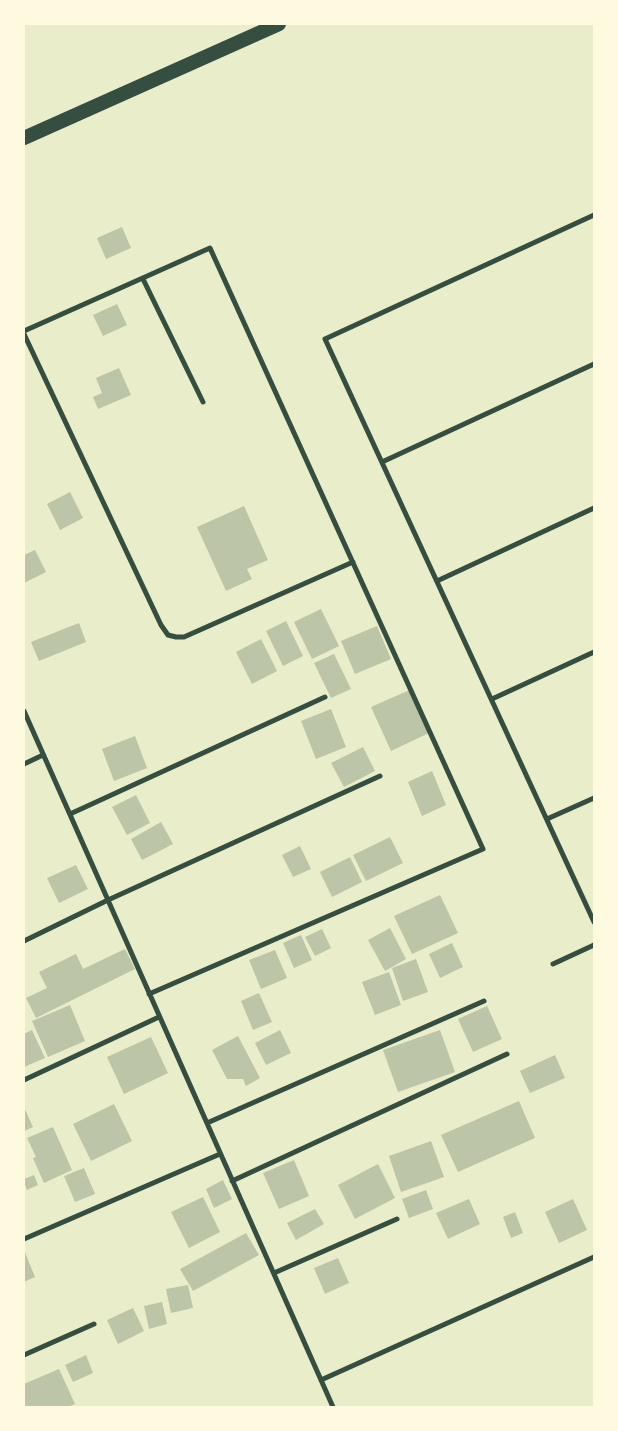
<!DOCTYPE html>
<style>
body{margin:0}
#map{position:relative;width:618px;height:1431px;overflow:hidden;background:#e9edc9;font-family:Poppins,sans-serif}
canvas{display:block}
.frame{position:absolute;inset:0;border:25px solid #fefae0;pointer-events:none}
</style>
<div id="map">
<canvas width="618" height="1431"></canvas>
<div class="frame"></div>
</div>
<script>
const c = document.querySelector('canvas').getContext('2d');
c.lineJoin = 'round';
function fillPath(path, color) { c.fillStyle = color; c.fill(path, 'evenodd'); }
const toPath = rows => new Path2D(rows.map(r => 'M' + r).join(''));
function stroke(path, color, width, dash) { c.strokeStyle = color; c.lineWidth = width; c.lineCap = dash ? 'butt' : 'round'; c.setLineDash(dash || []); c.stroke(path); }
const building = toPath([
 [122,227,131,248,106,259,97,238],
 [117,304,127,325,103,336,93,315],
 [119,368,131,395,98,409,93,397,102,393,96,378],
 [70,492,83,518,60,530,47,504],
 [244,506,268,560,247,569,252,579,226,591,197,527],
 [35,550,46,572,24,583,24,555],
 [321,609,339,646,312,659,294,622],
 [286,621,303,656,283,666,266,631],
 [79,623,86,642,39,661,31,642],
 [377,626,391,659,355,674,341,641],
 [261,639,277,671,252,684,236,652],
 [334,654,351,689,331,698,314,663],
 [412,689,431,732,391,751,371,707],
 [331,709,346,747,316,759,301,721],
 [135,736,147,768,114,781,102,749],
 [363,747,375,771,344,787,331,763],
 [432,771,446,805,422,816,408,782],
 [136,795,150,823,127,835,112,807],
 [161,822,173,844,142,860,131,839],
 [390,837,403,863,366,881,353,855],
 [300,846,311,869,293,877,282,855],
 [350,857,362,882,332,897,320,872],
 [76,865,88,889,59,903,47,878],
 [440,895,458,933,412,954,394,916],
 [390,928,406,959,385,971,368,940],
 [322,929,331,948,315,956,305,937],
 [301,935,312,960,294,968,283,943],
 [452,943,463,967,440,978,429,954],
 [125,949,135,969,36,1018,26,998,47,988,39,972,76,954,83,969],
 [275,950,287,978,261,989,249,960],
 [416,959,428,992,403,1001,392,968],
 [389,972,401,1005,375,1015,362,982],
 [259,993,272,1022,253,1030,241,1001],
 [70,1005,85,1041,48,1057,32,1021],
 [487,1006,502,1039,473,1052,458,1019],
 [32,1030,45,1058,24,1067,24,1034],
 [280,1030,291,1053,266,1065,255,1043],
 [440,1030,455,1072,398,1092,383,1050],
 [238,1036,260,1078,246,1086,243,1079,227,1079,212,1050],
 [151,1037,168,1073,124,1094,107,1057],
 [555,1055,565,1078,530,1093,520,1071],
 [519,1101,535,1138,458,1172,441,1135],
 [114,1104,132,1141,91,1161,73,1124],
 [24,1107,33,1127,24,1131],
 [53,1127,72,1170,44,1183,33,1158,36,1157,27,1138],
 [431,1141,444,1177,401,1192,389,1156],
 [294,1160,309,1196,279,1209,263,1173],
 [378,1164,395,1198,355,1219,338,1185],
 [84,1168,95,1194,75,1202,64,1176],
 [34,1175,38,1185,27,1190,24,1182,24,1179],
 [223,1180,232,1199,214,1208,206,1189],
 [426,1190,433,1209,409,1218,402,1199],
 [203,1197,220,1232,189,1248,171,1212],
 [469,1199,480,1224,448,1239,436,1213],
 [573,1199,587,1230,559,1243,545,1212],
 [315,1209,324,1224,296,1240,287,1223],
 [515,1212,523,1233,511,1238,503,1217],
 [246,1233,259,1255,193,1291,180,1269],
 [24,1250,35,1277,24,1282],
 [338,1258,349,1283,325,1294,314,1268],
 [188,1285,193,1308,171,1313,166,1289],
 [162,1302,167,1324,149,1329,144,1306],
 [133,1308,144,1331,118,1344,107,1320],
 [86,1355,93,1373,73,1382,65,1365],
 [59,1369,75,1404,68,1407,26,1407,24,1403,24,1384]
]);
const minor = toPath([
 [594,215,325,339,594,922],
 [143,279,203,402],
 [24,331,210,248,483,849,149,994],
 [24,334,161,625,168,635,176,637,184,637,353,562],
 [382,462,594,364],
 [437,581,594,508],
 [492,699,594,652],
 [24,711,333,1407],
 [24,764,43,755],
 [70,814,325,697],
 [547,819,594,798],
 [24,941,108,900,380,776],
 [553,964,594,945],
 [24,1080,159,1017],
 [207,1123,484,1001],
 [232,1181,507,1054],
 [24,1239,220,1154],
 [274,1273,397,1219],
 [24,1355,94,1324],
 [321,1380,594,1257]
]);
const trunk = toPath([
 [24,138,279,24]
]);
fillPath(building, '#bcc5a7');
stroke(minor, '#344e41', 5);
stroke(trunk, '#344e41', 14);
</script>
